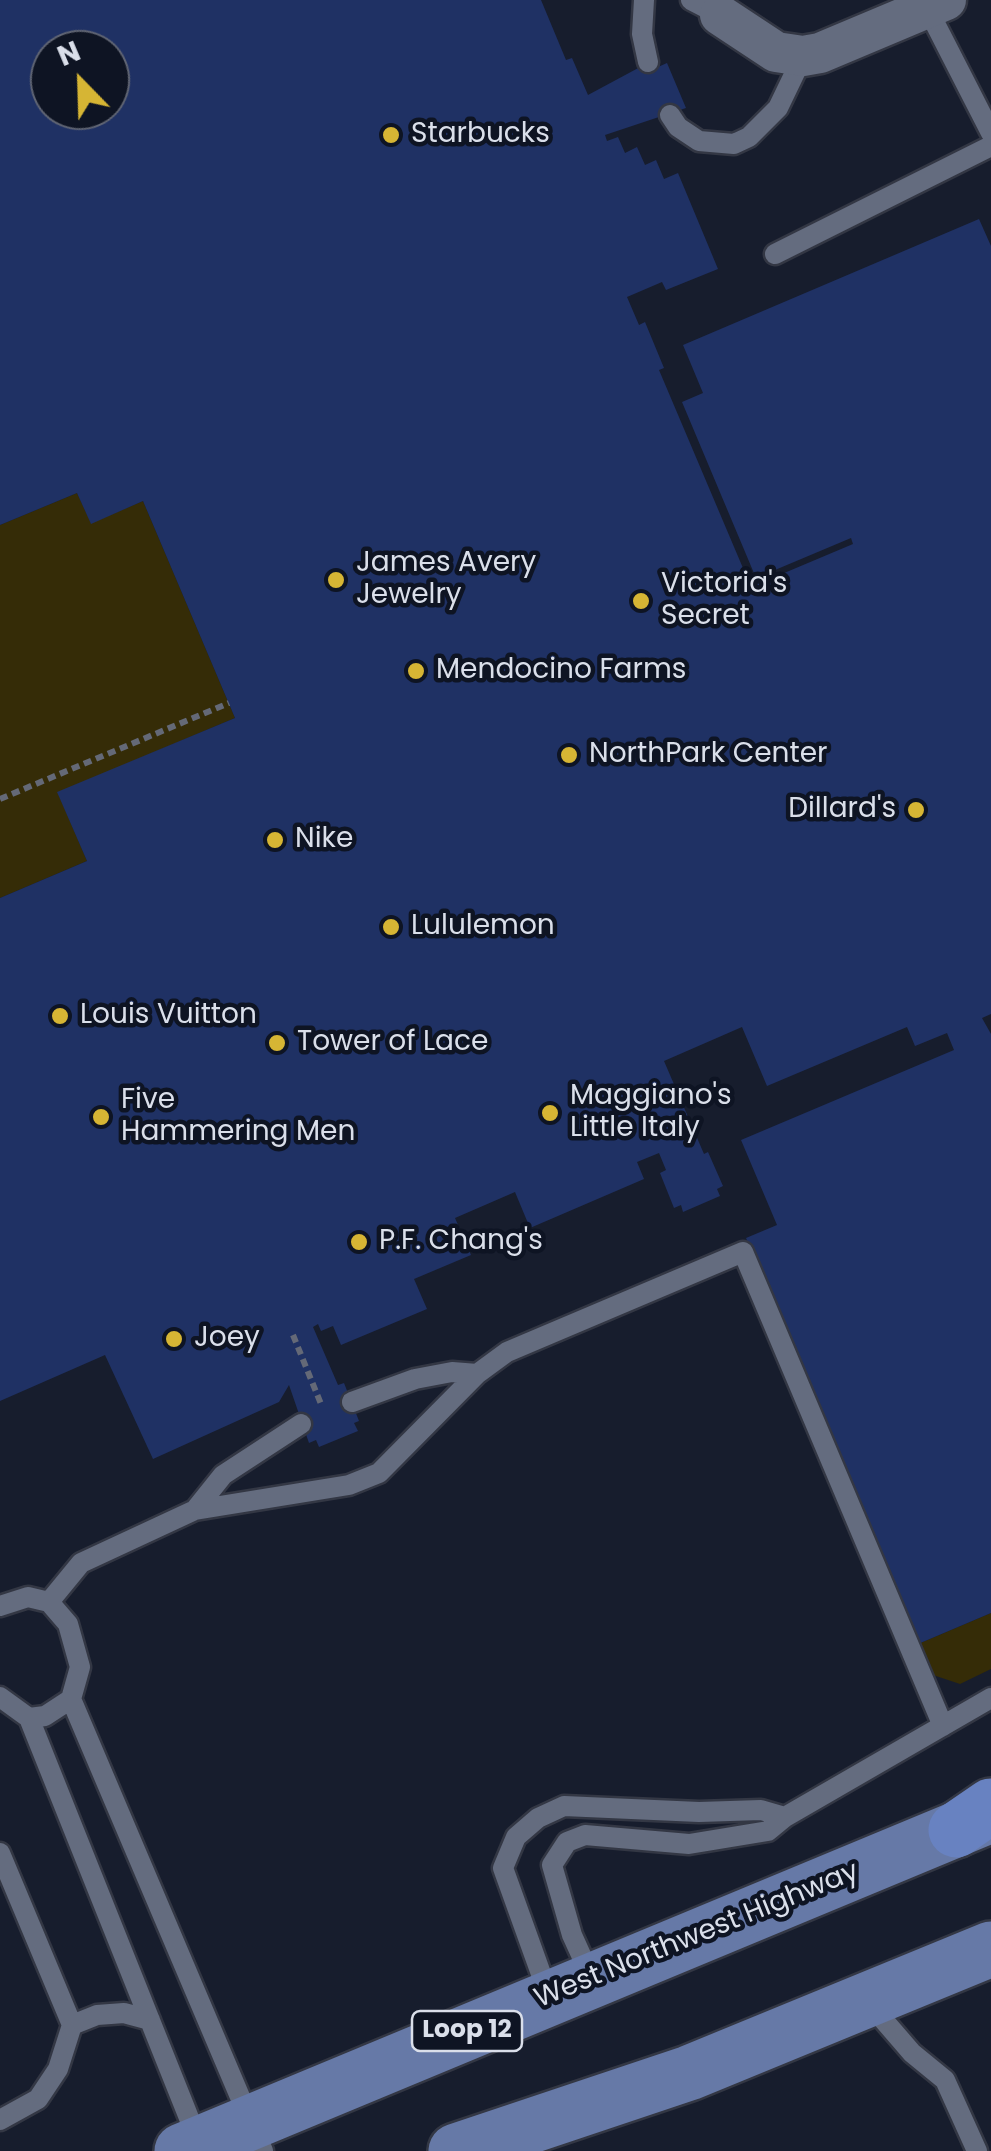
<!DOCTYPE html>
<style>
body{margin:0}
#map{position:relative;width:991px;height:2151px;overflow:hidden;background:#171d2d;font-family:Poppins,sans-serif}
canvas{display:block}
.north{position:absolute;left:30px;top:30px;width:100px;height:100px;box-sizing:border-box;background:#0e1423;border:2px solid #606573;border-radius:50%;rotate:337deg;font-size:28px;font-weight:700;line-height:40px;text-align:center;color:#dadfea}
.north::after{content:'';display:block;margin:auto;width:35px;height:45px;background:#d6b534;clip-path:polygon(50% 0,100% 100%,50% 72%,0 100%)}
</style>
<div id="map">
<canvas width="991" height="2151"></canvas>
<div class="north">N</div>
</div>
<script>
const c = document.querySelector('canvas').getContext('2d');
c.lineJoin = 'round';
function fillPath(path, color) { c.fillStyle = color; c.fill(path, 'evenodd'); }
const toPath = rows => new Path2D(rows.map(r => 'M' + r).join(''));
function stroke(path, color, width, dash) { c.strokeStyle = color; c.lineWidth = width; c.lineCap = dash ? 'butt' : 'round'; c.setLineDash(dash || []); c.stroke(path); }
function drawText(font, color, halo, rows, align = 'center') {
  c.font = font + ' Poppins,sans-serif'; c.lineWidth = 9; c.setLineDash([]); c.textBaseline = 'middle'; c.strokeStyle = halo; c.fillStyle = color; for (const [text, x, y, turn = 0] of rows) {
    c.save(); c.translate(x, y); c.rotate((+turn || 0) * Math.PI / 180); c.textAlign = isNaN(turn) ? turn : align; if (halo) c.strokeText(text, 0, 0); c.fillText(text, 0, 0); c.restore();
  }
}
const green = toPath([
 [77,493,91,523,143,501,235,718,58,793,87,861,0,898,0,525],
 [991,1613,991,1669,960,1684,930,1674,918,1644]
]);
const building = toPath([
 [0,0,541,0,566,60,572,58,588,95,655,59,658,67,667,63,686,108,605,135,607,141,618,137,625,153,637,147,645,165,656,160,664,179,678,173,718,269,666,290,662,282,627,297,639,325,645,322,664,368,659,370,751,587,853,544,851,538,756,578,682,402,703,393,683,345,979,219,991,246,991,1014,982,1018,991,1034,991,1613,918,1644,746,1238,777,1225,741,1140,954,1050,947,1033,915,1046,907,1027,767,1086,742,1027,664,1061,704,1154,708,1152,723,1186,717,1189,720,1196,683,1212,681,1205,674,1208,660,1173,666,1170,659,1153,637,1162,644,1179,530,1228,515,1192,455,1218,471,1255,414,1279,427,1309,341,1345,333,1326,321,1331,318,1324,313,1327,338,1385,344,1383,359,1421,354,1423,358,1431,319,1447,316,1440,309,1443,289,1385,279,1402,153,1459,105,1355,0,1401,0,898,87,861,57,792,235,718,143,501,91,524,77,493,0,525],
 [50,50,110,50,110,110,50,110]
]);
const path = toPath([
 [0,799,229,703],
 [293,1335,321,1404]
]);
const service = toPath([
 [644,0,642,34,648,62],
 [691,0,720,15],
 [924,2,991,133],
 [670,115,678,127,699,141,734,144,749,137,778,108,803,56],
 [775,254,991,146],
 [352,1402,415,1379,452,1372,477,1374],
 [195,1510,223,1475,301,1424],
 [49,1602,81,1563,195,1510,349,1485,379,1473,477,1374,507,1352,743,1252,943,1726],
 [0,1606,28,1597,49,1602,68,1624,80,1667,71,1699,45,1716,29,1718,0,1697],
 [71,1699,263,2151],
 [29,1718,199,2143],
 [785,1817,991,1698],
 [0,1853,72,2025,58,2069,38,2099,0,2120],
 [549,1996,503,1868,516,1837,538,1818,564,1806,699,1812,761,1810,785,1817,768,1831,689,1844,585,1835,567,1842,552,1865,572,1935,591,1977],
 [868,2002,912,2053,945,2080,977,2151],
 [72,2025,97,2015,124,2013,150,2020]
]);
const minor = toPath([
 [720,15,776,52,803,56,820,53,946,0]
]);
const primary = toPath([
 [182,2151,991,1815],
 [456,2151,689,2073,991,1949]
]);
const motorway = toPath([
 [956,1830,991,1806]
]);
const markers = [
 [391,135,10,"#d6b534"],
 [336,580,10,"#d6b534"],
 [641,601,10,"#d6b534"],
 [416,671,10,"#d6b534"],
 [569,755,10,"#d6b534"],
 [916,810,10,"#d6b534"],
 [275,840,10,"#d6b534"],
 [391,927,10,"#d6b534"],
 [60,1016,10,"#d6b534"],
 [277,1043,10,"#d6b534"],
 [550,1113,10,"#d6b534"],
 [101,1117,10,"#d6b534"],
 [359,1242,10,"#d6b534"],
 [174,1339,10,"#d6b534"]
];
const shields = [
 [467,2031,110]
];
const shieldNames = [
 ["Loop 12",467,2031]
];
const poiNames = [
 ["Starbucks",411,135],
 ["James Avery",356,564],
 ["Jewelry",356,596],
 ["Victoria's",661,585],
 ["Secret",661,617],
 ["Mendocino Farms",436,671],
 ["NorthPark Center",589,755],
 ["Dillard's",896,810,"right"],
 ["Nike",295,840],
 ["Lululemon",411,927],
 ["Louis Vuitton",80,1016],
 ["Tower of Lace",297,1043],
 ["Maggiano's",570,1097],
 ["Little Italy",570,1129],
 ["Five",121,1101],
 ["Hammering Men",121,1133],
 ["P.F. Chang's",379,1242],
 ["Joey",194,1339]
];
const streetNames = [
 ["West Northwest Highway",697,1936,-22]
];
fillPath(green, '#352c07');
fillPath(building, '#1f3164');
stroke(service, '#333744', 25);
stroke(minor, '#333744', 45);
stroke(primary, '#333744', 60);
stroke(motorway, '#333744', 60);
stroke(path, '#646977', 6, [8, 5]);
stroke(service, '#646c7f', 20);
stroke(minor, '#646c7f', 40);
stroke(primary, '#6679a7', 55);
stroke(motorway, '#6882c1', 55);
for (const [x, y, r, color] of markers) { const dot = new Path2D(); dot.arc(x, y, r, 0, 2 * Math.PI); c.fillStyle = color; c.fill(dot); stroke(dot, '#0e1423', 4); }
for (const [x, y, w] of shields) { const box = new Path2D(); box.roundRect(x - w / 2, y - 20, w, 40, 8); c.fillStyle = '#0e1423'; c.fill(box); stroke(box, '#dadfea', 2.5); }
drawText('bold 25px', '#dadfea', null, shieldNames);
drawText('28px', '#dadfea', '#0e1423', poiNames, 'left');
drawText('28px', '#dadfea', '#0e1423', streetNames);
</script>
